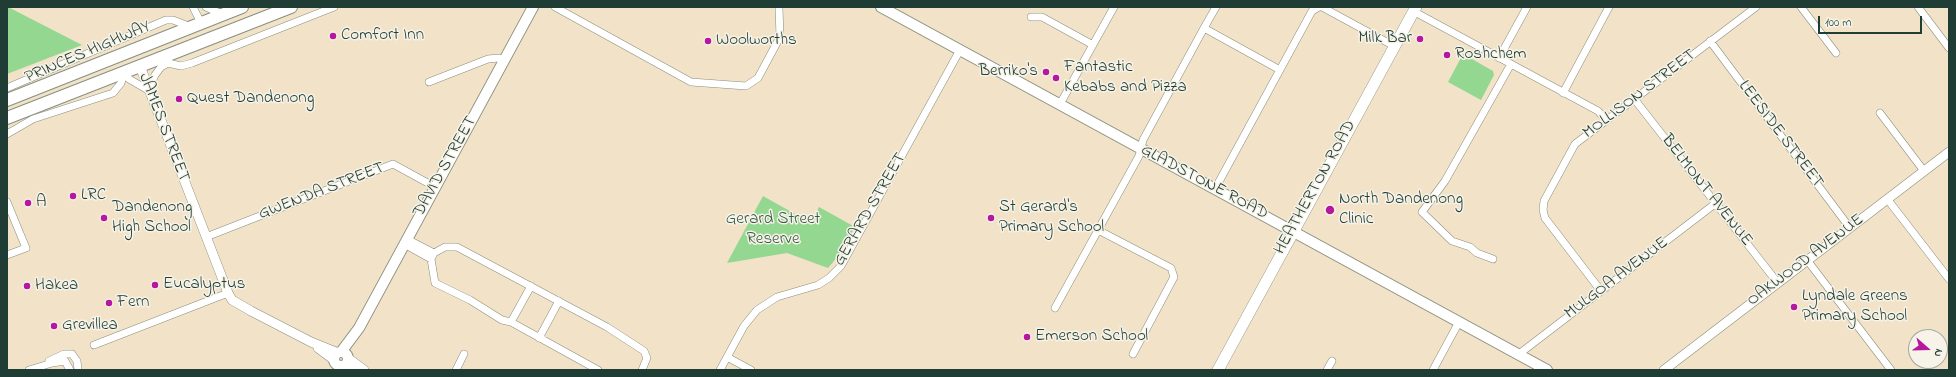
<!DOCTYPE html>
<style>
body{margin:0}
#map{position:relative;width:1956px;height:377px;overflow:hidden;background:#f2e2c8;font-family:"Indie Flower",sans-serif}
canvas{display:block}
.frame{position:absolute;inset:0;border:8px solid #1f3d34;pointer-events:none}
.north{position:absolute;left:1908px;top:329px;width:40px;height:40px;box-sizing:border-box;background:#f7f3e8;border:1px solid #a1aaa0;border-radius:50%;rotate:110deg;font-size:11px;font-weight:700;line-height:16px;text-align:center;color:#1f3d34}
.north::after{content:'';display:block;margin:auto;width:14px;height:18px;background:#b5179e;clip-path:polygon(50% 0,100% 100%,50% 72%,0 100%)}
.scale{position:absolute;left:1818px;top:16px;width:104px;height:18px;box-sizing:border-box;border:2px solid #1f3d34;border-top:0;padding-left:5px;font-size:12px;line-height:14px;white-space:nowrap;color:#1f3d34;-webkit-text-stroke:3px #f7f3e8;paint-order:stroke}
</style>
<div id="map">
<canvas width="1956" height="377"></canvas>
<div class="frame"></div>
<div class="north">N</div>
<div class="scale">100 m</div>
</div>
<script>
const c = document.querySelector('canvas').getContext('2d');
c.lineJoin = 'round';
function fillPath(path, color) { c.fillStyle = color; c.fill(path, 'evenodd'); }
const toPath = rows => new Path2D(rows.map(r => 'M' + r).join(''));
function stroke(path, color, width, dash) { c.strokeStyle = color; c.lineWidth = width; c.lineCap = dash ? 'butt' : 'round'; c.setLineDash(dash || []); c.stroke(path); }
function drawText(font, color, halo, rows, align = 'center') {
  c.font = font + ' "Indie Flower",sans-serif'; c.lineWidth = 3; c.setLineDash([]); c.textBaseline = 'middle'; c.strokeStyle = halo; c.fillStyle = color; for (const [text, x, y, turn = 0] of rows) {
    c.save(); c.translate(x, y); c.rotate((+turn || 0) * Math.PI / 180); c.textAlign = isNaN(turn) ? turn : align; if (halo) c.strokeText(text, 0, 0); c.fillText(text, 0, 0); c.restore();
  }
}
const green = toPath([
 [7,7,8,7,82,45,7,74],
 [1463,54,1493,71,1494,75,1481,100,1448,82],
 [763,196,811,223,819,207,855,227,839,255,828,268,787,253,727,263]
]);
const minor = toPath([
 [193,7,199,19,204,22],
 [206,7,222,14],
 [555,7,691,82,746,86,758,78,780,37,779,7],
 [1322,7,1394,46],
 [1801,7,1836,53],
 [1918,7,1949,48],
 [1413,11,1598,111,1606,120],
 [1031,17,1042,17,1093,45],
 [1204,28,1216,7],
 [1710,41,1850,228],
 [1499,58,1527,7],
 [124,73,129,79,148,90,155,75,161,67,168,63,181,66,192,63,334,7],
 [429,82,488,59,499,58,504,61],
 [7,88,166,20,173,20,191,27],
 [1563,93,1609,7],
 [1635,100,1777,282],
 [1060,104,1114,7],
 [1880,113,1924,171],
 [7,134,33,119,113,93,121,83,124,73],
 [1215,189,1312,11,1319,7],
 [1888,200,1949,279],
 [7,202,26,248,7,255],
 [1098,230,1171,268,1174,277,1133,354],
 [206,237,393,164,435,187],
 [407,239,434,253],
 [404,244,431,259],
 [1493,259,1477,253,1470,247,1452,241,1422,212,1445,181,1511,64],
 [1807,260,1891,370],
 [1601,291,1545,218,1543,210,1544,201,1575,144,1756,7],
 [1055,308,1139,156,1143,140,1204,28,1280,70],
 [511,322,531,286],
 [539,338,559,301],
 [94,345,228,293],
 [72,354,77,361,78,370],
 [1519,354,1716,203],
 [727,357,751,370],
 [49,361,64,354,72,354],
 [65,361,70,370],
 [29,370,52,363,65,361],
 [456,370,464,354],
 [598,370,511,322,502,320,470,300,435,283,431,259,434,253,445,247,457,247,607,327,644,351,647,358,642,370],
 [720,370,744,326,757,310,777,297,818,285,829,278,841,266,960,50],
 [1327,370,1332,361],
 [1433,370,1459,322]
]);
const tertiary = toPath([
 [140,66,228,293,232,300,251,311,311,342,338,353],
 [318,348,334,360],
 [349,359,364,370],
 [344,366,352,370],
 [1664,370,1949,152]
]);
const secondary = toPath([
 [881,7,1547,370],
 '334 359a7 7 0 1 1 14 0a7 7 0 1 1-14 0Z',
 [341,352,359,328,533,7]
]);
const primary = toPath([
 [1218,370,1416,7]
]);
const trunk = toPath([
 [7,100,242,7],
 [7,118,291,7]
]);
const markers = [
 [333,36,4,"#b5179e"],
 [1420,39,4,"#b5179e"],
 [708,41,4,"#b5179e"],
 [1447,55,4,"#b5179e"],
 [1046,72,4,"#b5179e"],
 [1056,78,4,"#b5179e"],
 [179,99,4,"#b5179e"],
 [73,196,4,"#b5179e"],
 [28,203,4,"#b5179e"],
 [1330,210,5,"#b5179e"],
 [104,218,4,"#b5179e"],
 [991,218,4,"#b5179e"],
 [155,285,4,"#b5179e"],
 [27,286,4,"#b5179e"],
 [109,303,4,"#b5179e"],
 [1794,307,4,"#b5179e"],
 [54,326,4,"#b5179e"],
 [1027,337,4,"#b5179e"]
];
const poiNames = [
 ["Comfort Inn",341,36],
 ["Milk Bar",1412,39,"right"],
 ["Woolworths",716,41],
 ["Roshchem",1455,55],
 ["Fantastic",1064,68],
 ["Kebabs and Pizza",1064,88],
 ["Berriko's",1038,72,"right"],
 ["Quest Dandenong",187,99],
 ["LRC",81,196],
 ["North Dandenong",1339,200],
 ["Clinic",1339,220],
 ["A",36,203],
 ["Dandenong",112,208],
 ["High School",112,228],
 ["St Gerard's",999,208],
 ["Primary School",999,228],
 ["Eucalyptus",163,285],
 ["Hakea",35,286],
 ["Lyndale Greens",1802,297],
 ["Primary School",1802,317],
 ["Fern",117,303],
 ["Grevillea",62,326],
 ["Emerson School",1035,337]
];
const streetNames = [
 ["PRINCES HIGHWAY",88,53,-23],
 ["MOLLISON STREET",1640,95,-37],
 ["JAMES STREET",163,128,69],
 ["LEESIDE STREET",1780,135,53],
 ["DAVID STREET",446,167,-61],
 ["GLADSTONE ROAD",1204,183,28],
 ["HEATHERTON ROAD",1316,188,-61],
 ["BELMONT AVENUE",1706,191,52],
 ["GWENDA STREET",322,192,-21],
 ["GERARD STREET",871,210,-60],
 ["OAKWOOD AVENUE",1806,261,-37],
 ["MULGOA AVENUE",1617,279,-37]
];
const parkNames = [
 ["Gerard Street",773,220],
 ["Reserve",773,240]
];
fillPath(green, '#93d790');
stroke(minor, '#88907e', 8);
stroke(tertiary, '#88907e', 10);
stroke(secondary, '#88907e', 12);
stroke(primary, '#88907e', 12);
stroke(trunk, '#88907e', 14);
stroke(minor, '#fff', 7);
stroke(tertiary, '#fff', 9);
stroke(secondary, '#fff', 10);
stroke(primary, '#fff', 11);
stroke(trunk, '#fff', 12);
for (const [x, y, r, color] of markers) { const dot = new Path2D(); dot.arc(x, y, r, 0, 2 * Math.PI); c.fillStyle = color; c.fill(dot); stroke(dot, '#f7f3e8', 1.5); }
drawText('17px', '#1f3d34', '#f7f3e8', poiNames, 'left');
drawText('17px', '#1f3d34', '#f7f3e8', streetNames);
drawText('17px', '#365c46', '#f7f3e8', parkNames);
</script>
